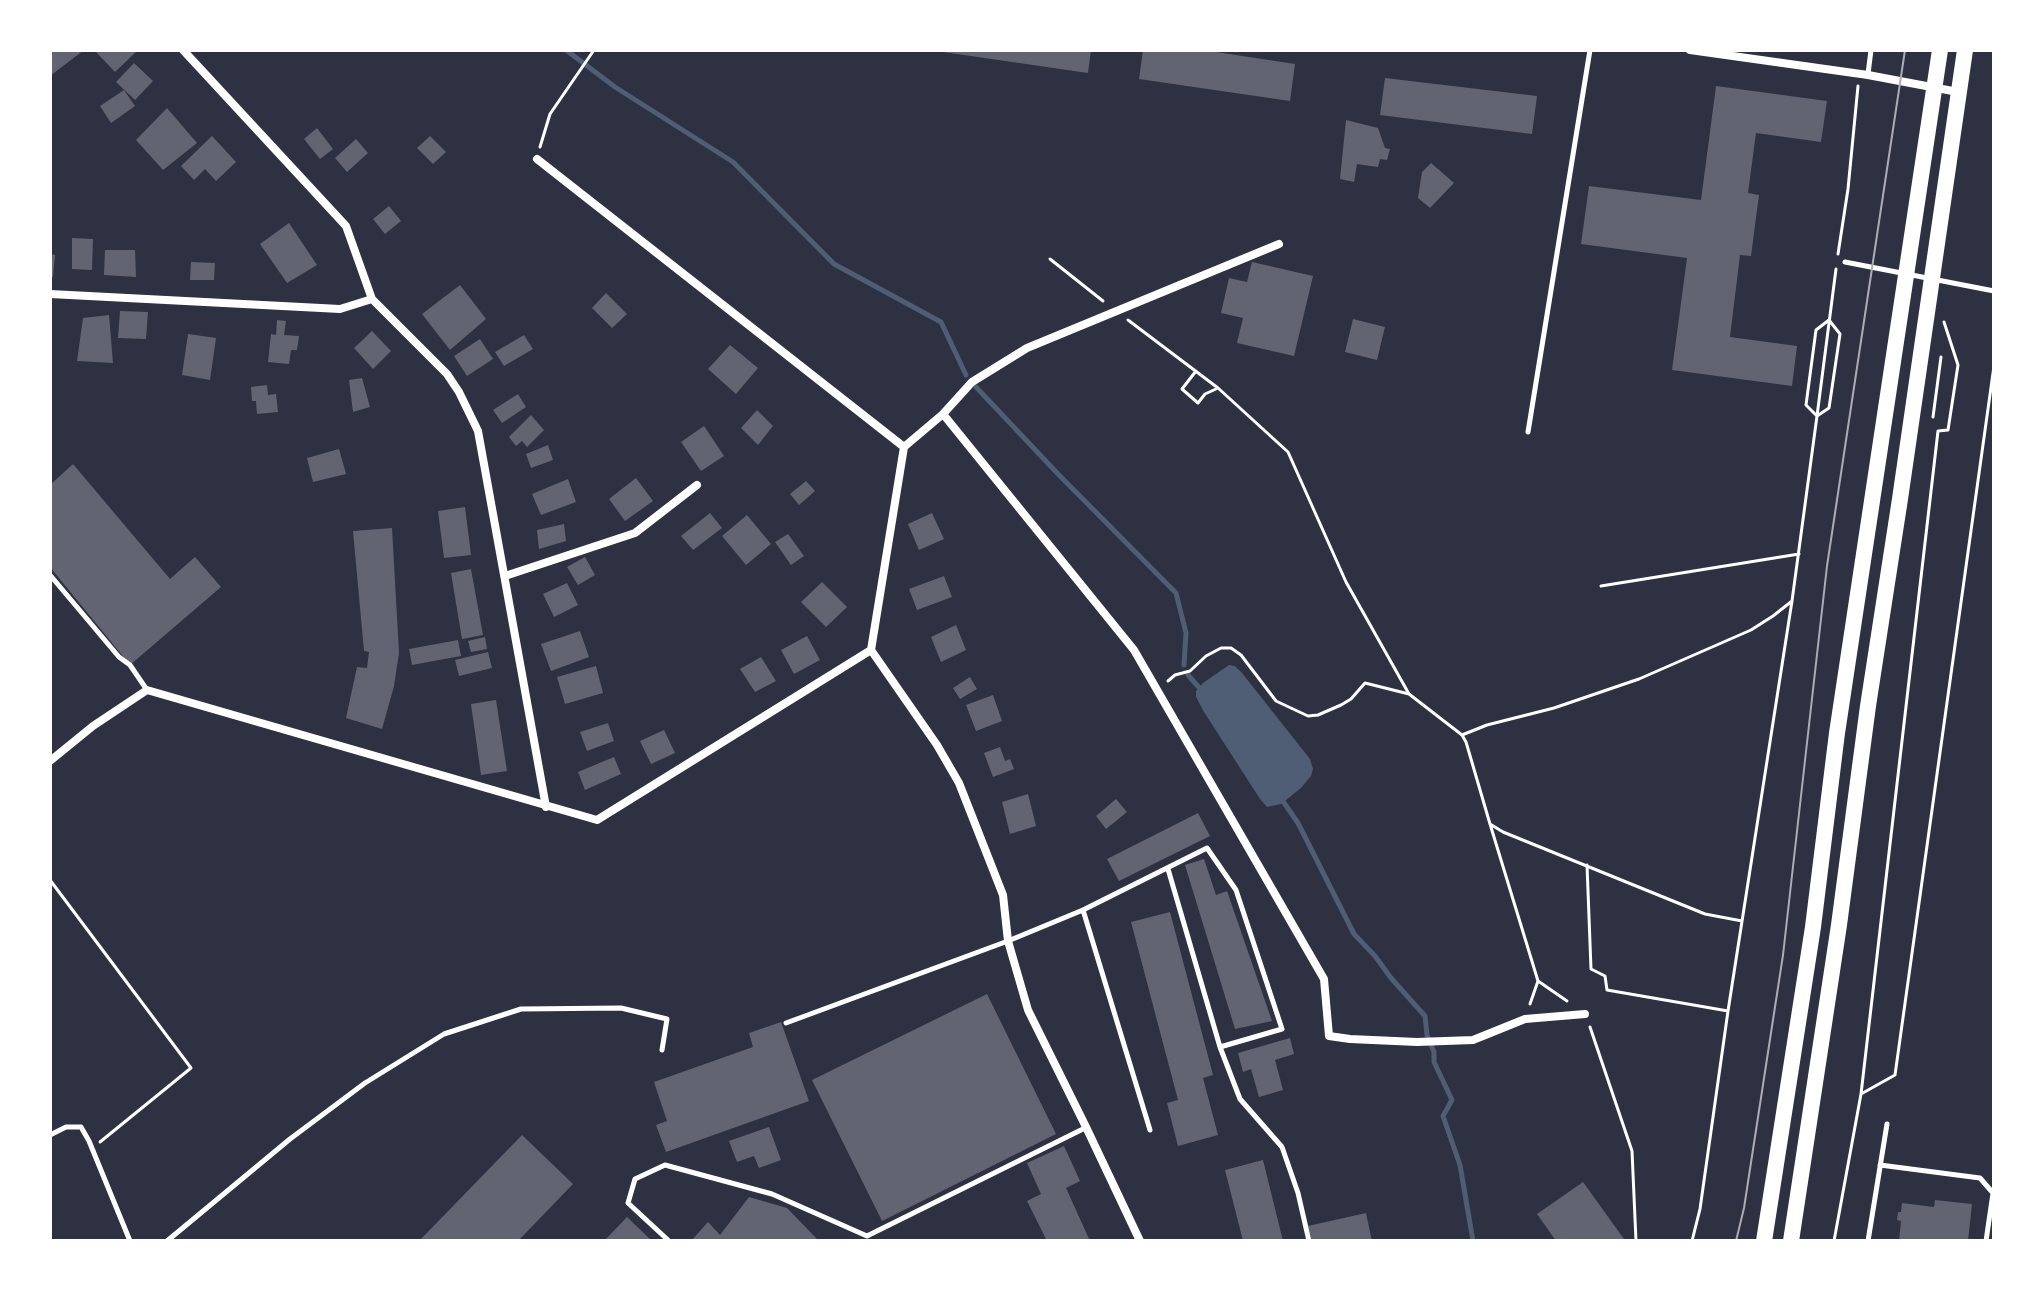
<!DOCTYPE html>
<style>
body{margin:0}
#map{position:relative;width:2044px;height:1291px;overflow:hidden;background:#2d3142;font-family:Literata,serif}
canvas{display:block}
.frame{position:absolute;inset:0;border:52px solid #fff;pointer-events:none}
</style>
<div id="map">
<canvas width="2044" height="1291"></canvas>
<div class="frame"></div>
</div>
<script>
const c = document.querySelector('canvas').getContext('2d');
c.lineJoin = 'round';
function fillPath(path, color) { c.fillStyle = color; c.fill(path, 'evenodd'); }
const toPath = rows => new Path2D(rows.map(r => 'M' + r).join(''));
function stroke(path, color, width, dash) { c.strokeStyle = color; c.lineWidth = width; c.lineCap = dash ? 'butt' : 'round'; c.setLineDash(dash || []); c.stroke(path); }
const water = toPath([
 [1229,665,1235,666,1242,673,1310,759,1313,769,1311,776,1301,788,1281,804,1267,807,1260,799,1204,712,1196,697,1196,691,1203,683]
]);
const stream = toPath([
 [566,50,615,87,733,162,834,264,941,322,966,375],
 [976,387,1058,474,1176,593,1186,633,1184,665],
 [1188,675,1203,692],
 [1280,797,1298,823,1354,934,1375,956,1391,978,1425,1016,1427,1035,1434,1052,1434,1062,1452,1100,1443,1116,1460,1165,1473,1241]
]);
const building = toPath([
 [50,50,84,50,50,76],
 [98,50,138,50,115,72,96,52],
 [943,50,1091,50,1088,73,943,52],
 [1143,50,1203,50,1295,64,1290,101,1139,79],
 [134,63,153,81,135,100,116,82],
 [1385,78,1537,96,1532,134,1380,115],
 [1716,86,1827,101,1821,142,1756,133,1748,193,1759,195,1751,256,1740,255,1730,337,1797,346,1792,386,1672,370,1687,258,1581,244,1589,186,1701,200],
 [124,90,135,106,111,123,100,106],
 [167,108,197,143,163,170,136,140],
 [1346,120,1378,128,1385,148,1390,149,1387,160,1380,159,1378,167,1357,164,1354,182,1340,179],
 [317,128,333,149,320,159,304,139],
 [212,136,236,162,216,181,205,169,194,180,181,166],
 [430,136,446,152,433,164,417,148],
 [356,139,368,153,347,172,335,158],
 [1431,163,1454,183,1430,208,1418,198,1422,172],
 [389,206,401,221,385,234,373,219],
 [289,223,317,265,287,283,260,244],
 [72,238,93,239,92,270,72,269],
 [105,250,135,250,136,277,104,275],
 [50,254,55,255,53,277,50,277],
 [191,262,215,263,214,280,190,280],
 [1252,262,1313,276,1294,356,1237,343,1243,318,1221,313,1229,278,1247,282],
 [460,285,486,319,450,350,422,314],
 [606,293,627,314,612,328,592,308],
 [120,311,148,312,146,339,118,338],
 [109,315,113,363,77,361,83,318],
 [1353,319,1385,327,1377,360,1345,352],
 [277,320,286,321,284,335,299,336,297,350,291,350,289,364,268,362,271,334,276,335],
 [372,331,391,351,373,369,354,348],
 [188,334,216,338,210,380,182,375],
 [524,335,533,349,504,366,495,352],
 [480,339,493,359,467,376,454,356],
 [730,345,758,368,736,394,708,369],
 [362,378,370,407,353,412,349,380],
 [267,385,268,395,276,394,278,412,257,414,256,401,252,401,251,387],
 [518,394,526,407,502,423,493,410],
 [757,410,773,426,758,445,741,428],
 [531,415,544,430,527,447,522,441,516,446,509,437],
 [704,426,724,456,701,471,681,442],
 [548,445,553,460,531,468,526,454],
 [339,449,346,474,313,482,307,458],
 [73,464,170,579,195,557,221,587,130,665,50,567,50,485],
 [636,478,653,501,625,521,609,499],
 [568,479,576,502,541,515,532,494],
 [806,481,815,491,799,505,790,494],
 [465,507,471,555,444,558,438,511],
 [710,513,722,528,693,550,681,536],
 [932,513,944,539,919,550,908,524],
 [747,515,771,544,746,565,722,536],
 [564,524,566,541,539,549,537,530],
 [392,528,399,653,394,686,382,729,346,718,357,667,367,668,369,652,364,651,353,531],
 [788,534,804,556,791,565,775,542],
 [585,557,595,575,578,585,567,567],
 [471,569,483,635,462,639,451,573],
 [944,576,952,597,917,610,909,589],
 [822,582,847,607,826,627,801,602],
 [567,583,578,605,554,617,543,594],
 [956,625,966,650,941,662,931,637],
 [580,631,589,657,551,671,541,644],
 [807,636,820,660,794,674,781,650],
 [485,637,487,649,471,652,468,641],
 [458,640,461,656,412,665,409,649],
 [488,652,492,668,459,676,455,660],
 [761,657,776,681,755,692,740,669],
 [596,666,603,693,565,704,557,677],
 [970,677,977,689,960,699,953,688],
 [993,695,1002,721,976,731,966,705],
 [496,700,507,771,481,775,471,704],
 [608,723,614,741,587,751,580,732],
 [664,730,675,753,651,764,640,741],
 [1000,747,1005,761,1010,759,1014,769,993,777,984,753],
 [614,757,621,774,585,790,578,772],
 [1028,794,1036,826,1010,834,1002,802],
 [1116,799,1127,812,1106,829,1096,816],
 [1198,813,1210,836,1119,881,1107,859],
 [1204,859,1216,895,1227,891,1272,1021,1235,1029,1185,865],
 [1170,912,1213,1075,1203,1078,1218,1135,1178,1146,1167,1103,1178,1100,1131,922],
 [987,994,1056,1134,882,1221,812,1080],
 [781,1022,809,1101,666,1152,656,1125,667,1121,654,1082,753,1047,749,1033],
 [1290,1038,1294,1054,1275,1060,1283,1090,1259,1097,1251,1069,1243,1072,1238,1053],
 [769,1127,781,1160,759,1168,754,1156,737,1162,729,1141],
 [522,1135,573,1184,518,1241,419,1241],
 [1064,1146,1080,1181,1066,1188,1090,1241,1047,1241,1027,1201,1041,1194,1027,1163],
 [1263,1160,1283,1241,1243,1241,1225,1170],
 [1583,1182,1624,1239,1621,1241,1556,1241,1537,1214],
 [749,1197,787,1208,819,1241,691,1241,708,1222,720,1235],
 [1935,1200,1972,1204,1968,1241,1899,1241,1901,1221,1897,1220,1898,1212,1901,1212,1902,1203,1934,1207],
 [1366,1213,1372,1241,1312,1241,1308,1226],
 [627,1217,652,1241,604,1241]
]);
const path = toPath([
 [540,147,550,114,594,50],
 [1838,254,1848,189,1858,86],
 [1050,259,1103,301],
 [1128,320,1218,388,1288,452,1346,582,1409,694,1462,735,1487,725,1554,708,1639,679,1751,630,1773,616,1792,601],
 [1196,371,1182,389,1198,403,1205,394,1216,389],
 [1817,416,1836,269],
 [1933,417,1941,357],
 [1601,586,1799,554],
 [1168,681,1175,675,1190,671,1206,656,1221,648,1231,648,1241,655,1276,701,1308,716,1318,715,1341,705,1351,699,1365,683,1409,694],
 [1462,735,1466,742,1490,824,1503,832,1705,914,1742,921],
 [1490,824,1538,981,1530,1004],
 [1587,865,1591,969,1605,976,1607,990,1728,1011],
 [50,880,191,1068,100,1142],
 [1538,981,1567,1001],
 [1590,1027,1632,1151,1636,1241],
 [1861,1094,1938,431,1948,430,1958,365,1944,322],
 [1692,1241,1700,1209,1728,1011,1792,601,1817,416,1829,408,1840,334,1829,320,1816,330,1806,405,1817,416],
 [1834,1241,1861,1094,1895,1075,1994,366]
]);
const service = toPath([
 [1868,74,1871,50],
 [1845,262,1994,291],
 [1528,432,1590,50],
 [50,575,119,657,130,665,147,690],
 [1168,869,1220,1047,1240,1099,1282,1147,1298,1193,1309,1241],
 [1083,910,1150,1130],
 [786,1023,1008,941,1083,910,1207,848,1236,890,1282,1029,1220,1047],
 [50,1135,66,1127,81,1127,89,1141,130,1241],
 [1880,1165,1980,1178,1993,1193,1986,1241],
 [167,1241,290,1139,365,1083,444,1034,521,1009,621,1008,667,1019,662,1050],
 [669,1241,628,1203,635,1179,665,1165,772,1194,867,1236,1085,1128],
 [1868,1241,1887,1124]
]);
const minor = toPath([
 [183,50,346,226,372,299,447,374,459,392,478,431,546,807],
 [1690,50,1868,75,1958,92],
 [537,159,904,447],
 [50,294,340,309,372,299],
 [943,414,1134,650,1324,979,1329,1036,1350,1039,1417,1042,1473,1040,1525,1019,1585,1014],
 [505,576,635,533,697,485],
 [50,761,93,726,147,690,597,820,871,650],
 [1140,1241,1086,1127,1028,1010,1008,941,1003,895,959,783,937,745,871,650,904,447,943,414,972,382,1027,348,1279,244]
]);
const primary = toPath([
 [1764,1241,1813,927,1837,733,1940,50],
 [1791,1241,1839,925,1868,706,1900,499,1965,50]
]);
const tram = toPath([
 [1736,1241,1744,1208,1783,955,1827,566,1905,50]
]);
fillPath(water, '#4f5d75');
stroke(stream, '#4f5d75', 5);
fillPath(building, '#626471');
stroke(path, '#fff', 3);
stroke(service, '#fff', 5);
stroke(minor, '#fff', 8);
stroke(primary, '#fff', 16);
stroke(tram, '#abadb3', 2);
</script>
